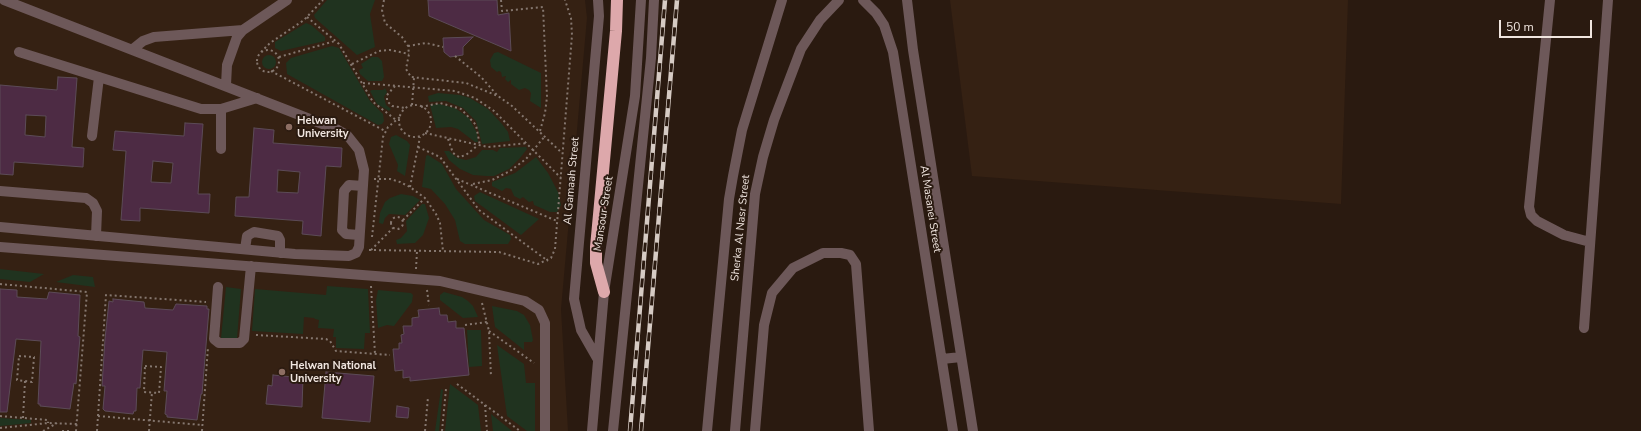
<!DOCTYPE html>
<style>
body{margin:0}
#map{position:relative;width:1641px;height:431px;overflow:hidden;background:#2a1a10;font-family:"Nunito Sans",sans-serif}
canvas{display:block}
.scale{position:absolute;left:1499px;top:20px;width:93px;height:18px;box-sizing:border-box;border:2px solid #f0e5df;border-top:0;padding-left:5px;font-size:12px;line-height:14px;white-space:nowrap;color:#f0e5df;-webkit-text-stroke:3px #2a1a10;paint-order:stroke}
</style>
<div id="map">
<canvas width="1641" height="431"></canvas>
<div class="scale">50 m</div>
</div>
<script>
const c = document.querySelector('canvas').getContext('2d');
c.lineJoin = 'round';
function fillPath(path, color) { c.fillStyle = color; c.fill(path, 'evenodd'); }
const toPath = rows => new Path2D(rows.map(r => 'M' + r).join(''));
function stroke(path, color, width, dash) { c.strokeStyle = color; c.lineWidth = width; c.lineCap = dash ? 'butt' : 'round'; c.setLineDash(dash || []); c.stroke(path); }
function drawText(font, color, halo, rows, align = 'center') {
  c.font = font + ' "Nunito Sans",sans-serif'; c.lineWidth = 4; c.setLineDash([]); c.textBaseline = 'middle'; c.strokeStyle = halo; c.fillStyle = color; for (const [text, x, y, turn = 0] of rows) {
    c.save(); c.translate(x, y); c.rotate((+turn || 0) * Math.PI / 180); c.textAlign = isNaN(turn) ? turn : align; if (halo) c.strokeText(text, 0, 0); c.fillText(text, 0, 0); c.restore();
  }
}
const built = toPath([
 [0,0,585,0,587,18,561,309,568,431,0,431],
 [950,0,1348,0,1341,204,972,176]
]);
const green = toPath([
 [327,0,375,0,370,14,375,47,357,55,315,18,314,15],
 [306,23,311,25,325,37,325,41,281,51,275,48,275,42],
 [332,46,339,48,370,101,383,114,384,121,382,124,378,125,287,74,286,63,291,58],
 [498,52,541,73,541,108,530,101,531,93,529,90,525,88,519,90,511,84,511,80,508,82,505,79,506,76,502,77,501,72,499,71,497,72,491,67,490,60,494,53],
 '262 62a7 7 0 1 1 14 0a7 7 0 1 1-14 0Z',
 [372,57,378,57,382,61,384,77,382,81,368,81,360,74,359,70,363,68,361,64],
 [385,88,387,92,384,97,386,105,391,109,389,111,377,104,370,91,372,90,383,90],
 [438,93,460,95,470,98,488,109,502,124,508,132,510,141,482,144,476,121,463,108,446,101,429,102,428,96],
 [439,104,455,108,469,118,477,133,478,142,475,142,458,129,451,127,436,128,430,105],
 [396,135,407,141,410,145,405,176,397,171,398,165,389,144,391,137],
 [526,147,527,149,520,158,509,169,494,176,487,176,473,175,460,169,449,160,444,151,449,151,457,158,466,160,476,157,482,150,493,150,497,152,500,148],
 [428,155,442,164,456,189,484,220,510,235,511,239,508,244,465,244,460,241,455,220,445,204,431,189,422,187,426,156],
 [536,157,548,173,558,192,561,205,557,212,550,212,534,205,533,201,529,202,523,197,520,199,514,196,511,189,506,188,502,191,492,186,492,182,515,173],
 [480,192,482,193,539,219,521,235,475,201,474,196],
 [401,194,413,196,420,200,405,215,389,214,385,218,383,224,379,223,380,213,385,202,390,198],
 [422,204,425,204,429,218,423,235,415,243,397,244,396,240,401,238,407,231,406,221],
 [0,269,44,274,30,282,0,279],
 [73,275,93,277,95,287,56,282],
 [327,286,368,289,370,333,365,333,364,349,336,348,336,337,333,337,334,329,318,328,319,320,315,319,314,318,304,317,303,334,252,331,255,289,326,295],
 [226,287,241,289,237,339,221,338],
 [378,290,411,293,413,295,412,302,394,326,387,325,378,328,376,300],
 [444,292,462,297,468,301,473,306,478,317,463,318,440,300,440,295],
 [492,306,517,311,524,315,530,325,533,340,532,342,524,342,524,350,495,327],
 [467,330,481,330,482,366,469,367],
 [497,345,524,364,526,383,535,383,535,431,527,431,507,416],
 [450,384,478,405,481,431,445,431],
 [441,389,443,390,439,431,435,431],
 [491,414,512,431,493,431],
 [0,418,31,420,31,423,0,426]
]);
const building = toPath([
 [428,0,497,0,498,15,509,13,511,51,429,16,428,0],
 [473,37,463,47,463,55,450,57,444,52,443,38,473,37],
 [58,77,77,78,72,147,84,148,83,167,14,162,13,175,0,174,0,85,57,90,58,77],
 [26,115,46,116,45,137,25,135,26,115],
 [185,123,203,124,198,194,210,194,209,213,140,208,140,221,121,220,126,151,113,150,115,131,184,136,185,123],
 [153,161,173,163,171,183,151,182,153,161],
 [254,128,274,130,273,143,342,148,341,167,326,166,321,236,302,234,303,221,235,216,236,197,249,197,254,128],
 [278,170,300,172,298,193,277,192,278,170],
 [0,289,17,290,17,297,47,299,49,292,80,295,78,336,80,337,76,384,74,383,70,409,40,406,40,404,38,404,41,341,16,339,7,412,0,412,0,289],
 [113,299,144,302,145,308,173,310,176,304,207,306,207,309,209,309,202,394,201,394,197,420,167,417,167,415,165,414,167,391,164,391,167,352,143,350,140,388,137,388,136,411,134,411,133,414,105,411,103,409,105,386,102,386,105,339,109,301,113,302,113,299],
 [439,308,440,315,447,315,448,322,456,321,456,328,464,328,469,375,410,381,410,377,403,378,403,370,395,371,393,349,399,349,399,343,402,343,401,335,404,334,403,326,412,326,412,318,419,317,418,310,439,308],
 [326,372,374,376,370,422,322,418,326,372],
 [273,375,303,378,302,407,266,404,268,385,272,386,273,375],
 [397,406,409,408,408,418,396,417,397,406]
]);
const path = toPath([
 [384,0,382,10,385,23,402,37,408,46,409,54,406,69,411,77,466,83,498,96,512,106,562,153],
 [501,0,502,11,543,7,547,97,545,113,540,131],
 [307,17,339,44,373,102,396,120],
 [408,46,426,43,443,47],
 '257 61a11 11 0 1 1 22 0a11 11 0 1 1-22 0Z',
 [261,52,270,43,304,20,323,0],
 [455,56,481,77,497,95],
 [279,57,335,41],
 [352,64,379,51,390,50,409,54],
 [271,71,385,131],
 [363,83,455,91,475,98,494,111,561,178],
 [395,86,387,95,387,101,392,106,405,108],
 [412,105,414,78],
 '399 121a16 16 0 1 1 32 0a16 16 0 1 1-32 0Z',
 [421,107,440,103,461,109,476,125,480,146],
 [425,133,488,147,527,143],
 [448,139,453,153,459,157,466,155,477,146],
 [418,147,440,157,479,210,548,261],
 [374,179,390,179,400,182,410,187,425,198,436,214,440,223,443,251],
 [457,179,557,221],
 [473,184,492,180,510,171,526,159,545,136],
 [410,187,420,137],
 '391 223a6 6 0 1 1 12 0a6 6 0 1 1-12 0Z',
 [403,220,425,198],
 [372,237,383,137,388,127,400,117],
 [369,250,499,252,538,264,551,258,555,249,572,35,571,18,565,0],
 [371,250,393,228],
 [416,269,417,251],
 [0,284,87,292,76,431],
 [371,286,375,354],
 [427,290,429,305],
 [482,303,489,331,491,377],
 [465,325,487,322],
 [489,331,534,363],
 [256,335,326,339,330,341,336,351,390,355],
 [19,356,34,357,32,382,17,380,19,356],
 [145,366,161,367,159,393,144,392,145,366],
 [457,384,520,431],
 [485,405,487,431],
 [0,416,48,420,48,423],
 [98,416,202,425],
 [23,418,25,381],
 [0,428,48,423,77,424],
 [43,431,57,423],
 [62,431,72,431],
 [97,431,106,295,206,302],
 [149,431,152,392],
 [202,431,208,347],
 [425,431,428,397],
 [442,431,446,389]
]);
const minor = toPath([
 [863,0,876,13,884,25,893,52,953,431],
 [907,0,913,50,973,431],
 [1550,0,1529,207,1531,215,1537,221,1564,235,1590,242],
 [133,49,143,41,154,37,243,30],
 [19,52,201,109,221,109,257,98],
 [226,85,227,65,237,37,243,30,287,0],
 [92,136,99,77],
 [221,149,221,109],
 [0,191,86,198,93,203,97,211,96,236],
 [0,227,295,254,349,256,356,253,359,247,364,170,359,150,347,135,338,130,4,0],
 [359,235,346,234,342,230,344,191,349,185,363,186],
 [0,247,440,281,525,301,539,310,545,323,545,431],
 [245,249,247,236,254,232,278,236,280,240,280,253],
 [218,287,214,339,219,343,240,343,244,339,251,266],
 [1584,328,1608,0],
 [597,358,581,330,574,299,599,16,598,0],
 [942,359,961,357],
 [592,431,604,292,635,96,641,0],
 [613,431,651,58,654,0],
 [707,431,729,199,733,176,742,130,782,0],
 [735,431,755,194,763,157,774,120,801,49,820,20,839,0],
 [755,431,764,325,772,293,793,268,823,253,841,253,850,255,856,264,869,431]
]);
const highway = toPath([
 [604,292,596,263,596,247,616,31,617,0]
]);
const rail = toPath([
 [630,431,665,0],
 [641,431,677,0]
]);
const markers = [
 [289,127,4,"#8d6e63"],
 [282,372,4,"#8d6e63"]
];
const poiNames = [
 ["Helwan",297,121],
 ["University",297,134],
 ["Helwan National",290,366],
 ["University",290,379]
];
const streetNames = [
 ["Al Gamaah Street",572,181,-85],
 ["Al Masanei Street",930,209,81],
 ["Mansour Street",604,214,-81],
 ["Sherka Al Nasr Street",741,228,-84]
];
fillPath(built, '#352113');
fillPath(green, '#20331f');
fillPath(building, '#4d2b44');
stroke(building, '#5c4b57', 1);
stroke(path, '#85776f', 2, [2, 3]);
stroke(minor, '#6d5859', 10);
stroke(highway, '#dda8ab', 12);
stroke(rail, '#d6cbc4', 4.5);
stroke(rail, '#2a1a10', 3, [9]);
for (const [x, y, r, color] of markers) { const dot = new Path2D(); dot.arc(x, y, r, 0, 2 * Math.PI); c.fillStyle = color; c.fill(dot); stroke(dot, '#2a1a10', 1.5); }
drawText('bold 11px', '#f0e5df', '#2a1a10', poiNames, 'left');
drawText('11px', '#f0e5df', '#2a1a10', streetNames);
</script>
